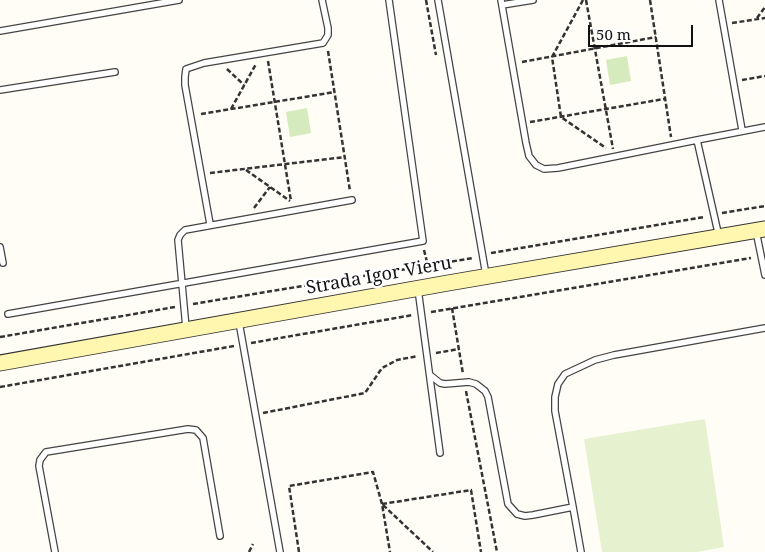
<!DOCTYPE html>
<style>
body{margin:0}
#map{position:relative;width:765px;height:552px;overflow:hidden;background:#fffdf5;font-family:"Noto Serif",serif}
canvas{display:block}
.scale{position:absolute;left:588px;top:25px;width:105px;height:22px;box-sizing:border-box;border:2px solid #111;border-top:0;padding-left:6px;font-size:15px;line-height:18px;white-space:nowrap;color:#111;-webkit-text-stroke:4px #fff;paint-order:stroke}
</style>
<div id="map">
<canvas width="765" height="552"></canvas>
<div class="scale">50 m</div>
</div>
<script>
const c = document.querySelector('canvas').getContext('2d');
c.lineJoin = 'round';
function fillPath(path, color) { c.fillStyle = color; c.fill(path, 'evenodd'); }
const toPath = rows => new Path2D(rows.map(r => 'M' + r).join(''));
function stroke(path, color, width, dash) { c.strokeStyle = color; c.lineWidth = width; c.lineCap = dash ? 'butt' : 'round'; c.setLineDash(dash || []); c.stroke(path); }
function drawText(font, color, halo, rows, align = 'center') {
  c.font = font + ' "Noto Serif",serif'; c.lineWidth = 5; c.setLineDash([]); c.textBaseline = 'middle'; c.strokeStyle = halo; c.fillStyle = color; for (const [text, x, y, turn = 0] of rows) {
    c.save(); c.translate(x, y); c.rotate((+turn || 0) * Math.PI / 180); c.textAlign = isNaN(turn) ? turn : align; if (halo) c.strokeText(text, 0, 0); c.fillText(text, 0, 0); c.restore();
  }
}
const green = toPath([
 [627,56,631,81,610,85,606,60],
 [307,108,311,133,290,137,286,112]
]);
const pitch = toPath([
 [705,419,724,547,697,552,602,552,584,439]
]);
const path = toPath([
 [426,0,436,55],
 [583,0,552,57,561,117,606,148],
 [586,0,613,149],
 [650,0,671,137],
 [757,18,765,7],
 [732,23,765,18],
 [328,51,350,191],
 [268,61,291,201],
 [522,62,656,37],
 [227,69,244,85],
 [742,80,765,76],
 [231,109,256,64],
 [201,114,335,92],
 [530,122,664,99],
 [246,170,290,201],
 [210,173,345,157],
 [254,208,270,187],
 [722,213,765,206],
 [424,250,428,266],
 [491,253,704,217],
 [193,304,473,258],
 [452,308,463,374],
 [431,312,751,258],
 [0,337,175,307],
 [251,343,413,315],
 [436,353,459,349],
 [0,387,234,346],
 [466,391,497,552],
 [263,413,365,393,382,368,397,360,418,356],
 [382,504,471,490,481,552],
 [383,505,433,552],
 [249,552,253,544],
 [299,552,289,486,373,472,382,504,390,552]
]);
const lane = toPath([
 [438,0,486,275],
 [501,0,526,143,529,156,536,165,544,169,558,168,697,140,719,237],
 [719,0,742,130],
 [502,5,533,0],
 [0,31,179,0],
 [0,90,115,72],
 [697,140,765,127],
 [210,224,185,85,185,77,186,69,204,63,323,43,328,35,328,28,322,0],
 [756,231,765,275],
 [0,247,3,263],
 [418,289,440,453],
 [8,314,423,241,389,0],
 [239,322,280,552],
 [186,328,178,240,180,235,185,230,352,200],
 [430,375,440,383,445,384,469,382,476,384,485,391,488,397,508,504,517,514,525,516,533,515,573,507,555,411,555,397,558,384,565,374,595,360,614,355,765,328],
 [573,507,581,552],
 [55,552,39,466,40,460,46,452,188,429,196,430,203,438,220,536]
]);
const secondary = toPath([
 [0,363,448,283,765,229]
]);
const streetNames = [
 ["Strada Igor Vieru",379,276,-10]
];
fillPath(green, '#d5ebbd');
fillPath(pitch, '#e6f2cf');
stroke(lane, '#444', 8);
stroke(secondary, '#333', 17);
stroke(path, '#333', 2.5, [5, 2.5]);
stroke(lane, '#fff', 5.5);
stroke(secondary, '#fff6b0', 15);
drawText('18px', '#111', '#fff', streetNames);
</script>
